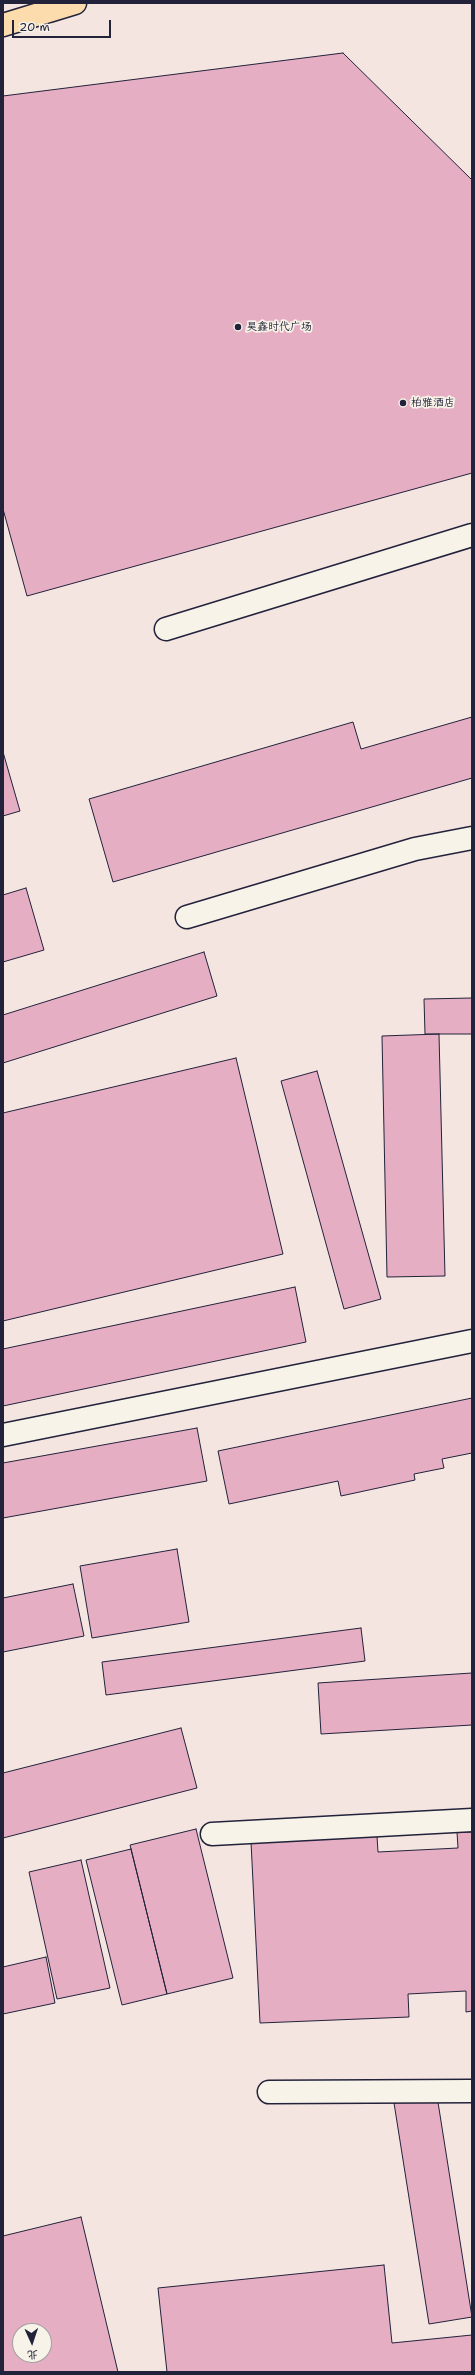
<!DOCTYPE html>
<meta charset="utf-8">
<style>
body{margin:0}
#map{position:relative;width:475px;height:2375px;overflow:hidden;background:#f4e5e1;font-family:"Shantell Sans","LXGW WenKai TC",sans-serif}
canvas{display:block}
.frame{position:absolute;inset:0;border:4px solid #22223b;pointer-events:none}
.north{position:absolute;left:12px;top:2323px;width:40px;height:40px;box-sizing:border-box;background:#f7f3e8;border:1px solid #a29fa3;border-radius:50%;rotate:177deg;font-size:11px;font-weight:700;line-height:16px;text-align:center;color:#22223b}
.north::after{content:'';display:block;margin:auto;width:14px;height:18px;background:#22223b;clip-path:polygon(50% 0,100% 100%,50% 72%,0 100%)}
.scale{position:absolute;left:12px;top:20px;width:99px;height:18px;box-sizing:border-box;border:2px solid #22223b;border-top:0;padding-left:5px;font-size:12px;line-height:14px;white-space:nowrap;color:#22223b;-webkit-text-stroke:3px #f7f3e8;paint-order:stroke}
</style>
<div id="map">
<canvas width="475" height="2375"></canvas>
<div class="frame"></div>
<div class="north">北</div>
<div class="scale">20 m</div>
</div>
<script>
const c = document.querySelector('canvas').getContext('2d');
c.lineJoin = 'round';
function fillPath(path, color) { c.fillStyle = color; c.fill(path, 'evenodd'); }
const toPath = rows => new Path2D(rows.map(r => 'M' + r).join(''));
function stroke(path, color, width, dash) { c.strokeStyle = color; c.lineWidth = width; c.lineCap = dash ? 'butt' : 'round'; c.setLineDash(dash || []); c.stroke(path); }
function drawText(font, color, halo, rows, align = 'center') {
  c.font = font + ' "Shantell Sans","LXGW WenKai TC",sans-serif'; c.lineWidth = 3.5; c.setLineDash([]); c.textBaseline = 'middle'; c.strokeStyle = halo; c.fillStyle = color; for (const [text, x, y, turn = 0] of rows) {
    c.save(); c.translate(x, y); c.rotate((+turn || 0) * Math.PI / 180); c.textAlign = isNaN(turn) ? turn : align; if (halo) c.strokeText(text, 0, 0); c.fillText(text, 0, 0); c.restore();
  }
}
const building = toPath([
 [343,53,472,180,472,473,27,596,3,509,3,96,343,53],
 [472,717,472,778,113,882,89,799,353,722,361,749,472,717],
 [3,752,20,811,3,816,3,752],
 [26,888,44,950,3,962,3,895,26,888],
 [204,952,217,996,3,1063,3,1015,204,952],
 [472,998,472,1034,425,1034,424,999,472,998],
 [439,1034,445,1276,387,1277,382,1036,439,1034],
 [236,1058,283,1254,3,1321,3,1113,236,1058],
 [317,1071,381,1299,344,1309,281,1081,317,1071],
 [295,1287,306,1342,3,1406,3,1349,295,1287],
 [472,1398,472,1453,442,1459,444,1468,414,1474,415,1480,341,1496,338,1481,229,1504,218,1451,472,1398],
 [197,1428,207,1481,3,1518,3,1463,197,1428],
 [177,1549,189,1622,92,1638,80,1566,177,1549],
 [73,1584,84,1636,3,1652,3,1598,73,1584],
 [361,1628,365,1661,106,1695,102,1662,361,1628],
 [472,1673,472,1725,321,1734,318,1683,472,1673],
 [181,1728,197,1788,3,1838,3,1773,181,1728],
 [196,1829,233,1978,167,1994,130,1845,196,1829],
 [457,1832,472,1832,472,2011,466,2012,466,1991,408,1994,409,2017,260,2023,251,1842,377,1836,378,1852,458,1848,457,1832],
 [131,1849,167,1994,122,2005,86,1860,131,1849],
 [81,1860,110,1988,57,1999,29,1872,81,1860],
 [46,1957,55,2003,3,2014,3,1967,46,1957],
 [437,2096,472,2317,429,2324,394,2103,437,2096],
 [81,2217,118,2372,3,2372,3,2236,81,2217],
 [20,2331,44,2331,44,2355,20,2355,20,2331],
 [384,2265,392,2343,472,2335,472,2372,167,2372,158,2288,384,2265]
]);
const minor = toPath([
 [166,629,472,535],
 [187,917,415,849,472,838],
 [3,1435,472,1341],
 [212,1834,472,1820],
 [269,2092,472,2091]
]);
const major = toPath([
 [3,25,75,3]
]);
const markers = [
 [238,327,4,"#22223b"],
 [403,403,4,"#22223b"]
];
const poiNames = [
 ["昊鑫时代广场",246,327],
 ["柏雅酒店",411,403]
];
fillPath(building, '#e6aec3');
stroke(building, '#22223b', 1);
stroke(minor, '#22223b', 25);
stroke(major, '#22223b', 25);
stroke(minor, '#f7f3e8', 22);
stroke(major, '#fcdcac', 22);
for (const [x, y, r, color] of markers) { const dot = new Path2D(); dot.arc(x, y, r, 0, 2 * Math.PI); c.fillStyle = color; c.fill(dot); stroke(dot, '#f7f3e8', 1.5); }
drawText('11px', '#22223b', '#f7f3e8', poiNames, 'left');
</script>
